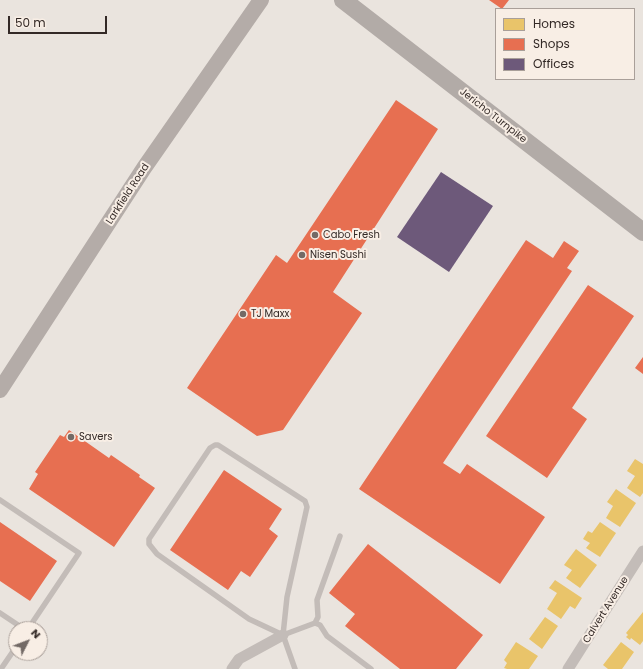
<!DOCTYPE html>
<style>
body{margin:0}
#map{position:relative;width:643px;height:669px;overflow:hidden;background:#eae4de;font-family:Poppins,sans-serif}
canvas{display:block}
.legend{position:absolute;left:495px;top:8px;width:140px;height:72px;box-sizing:border-box;background:#f8eee5;border:1px solid #a99f99;margin:0;padding:5px 7px;list-style:none;font-size:12px;color:#332926}
.legend li{display:flex;align-items:center;gap:8px;height:20px}
.legend b{width:20px;border:1px solid #a99f99}
.north{position:absolute;left:8px;top:621px;width:40px;height:40px;box-sizing:border-box;background:#f8eee5;border:1px solid #a99f99;border-radius:50%;rotate:48deg;font-size:11px;font-weight:700;line-height:16px;text-align:center;color:#332926}
.north::after{content:'';display:block;margin:auto;width:14px;height:18px;background:#736a66;clip-path:polygon(50% 0,100% 100%,50% 72%,0 100%)}
.scale{position:absolute;left:8px;top:16px;width:99px;height:18px;box-sizing:border-box;border:2px solid #332926;border-top:0;padding-left:5px;font-size:12px;line-height:14px;white-space:nowrap;color:#332926;-webkit-text-stroke:3px #f8eee5;paint-order:stroke}
</style>
<div id="map">
<canvas width="643" height="669"></canvas>
<ul class="legend">
<li><b style="height:11px;background:#e9c46a"></b>Homes</li>
<li><b style="height:11px;background:#e76f51"></b>Shops</li>
<li><b style="height:11px;background:#6d597a"></b>Offices</li>
</ul>
<div class="north">N</div>
<div class="scale">50 m</div>
</div>
<script>
const c = document.querySelector('canvas').getContext('2d');
c.lineJoin = 'round';
function fillPath(path, color) { c.fillStyle = color; c.fill(path, 'evenodd'); }
const toPath = rows => new Path2D(rows.map(r => 'M' + r).join(''));
function stroke(path, color, width, dash) { c.strokeStyle = color; c.lineWidth = width; c.lineCap = dash ? 'butt' : 'round'; c.setLineDash(dash || []); c.stroke(path); }
function drawText(font, color, halo, rows, align = 'center') {
  c.font = font + ' Poppins,sans-serif'; c.lineWidth = 4; c.setLineDash([]); c.textBaseline = 'middle'; c.strokeStyle = halo; c.fillStyle = color; for (const [text, x, y, turn = 0] of rows) {
    c.save(); c.translate(x, y); c.rotate((+turn || 0) * Math.PI / 180); c.textAlign = isNaN(turn) ? turn : align; if (halo) c.strokeText(text, 0, 0); c.fillText(text, 0, 0); c.restore();
  }
}
const homes = toPath([
 [635,459,643,464,643,493,640,497,627,488,635,476,627,471],
 [616,489,636,503,620,527,606,518,613,506,607,502],
 [600,522,616,533,600,557,586,548,590,543,583,539,588,531,592,533],
 [576,549,597,565,580,588,566,578,572,570,564,565],
 [555,580,582,598,575,609,570,606,561,619,547,609,557,593,549,588],
 [643,612,643,641,640,645,631,638,630,640,626,637,628,635,626,633],
 [545,617,558,626,542,649,529,639],
 [516,642,538,656,529,669,507,669,504,668,507,663,504,660],
 [621,642,634,652,622,669,608,669,603,665]
]);
const shops = toPath([
 [489,0,509,0,502,9],
 [396,100,438,129,333,292,362,313,283,430,257,436,187,388,276,255,287,263],
 [526,240,553,258,564,241,579,251,567,268,572,271,443,463,460,474,467,464,545,517,500,584,359,489],
 [588,285,634,316,572,408,587,419,547,478,486,436],
 [643,357,643,374,635,368],
 [69,430,109,458,111,455,140,475,139,477,155,488,114,547,29,489,38,474,35,472,60,435,64,437],
 [224,470,282,509,269,529,278,536,250,577,241,571,228,590,170,550],
 [0,522,57,561,30,601,0,581],
 [368,544,483,635,456,669,400,669,345,626,355,614,329,593]
]);
const offices = toPath([
 [441,172,493,206,449,272,397,237]
]);
const lane = toPath([
 [0,500,79,553,28,629],
 [0,613,24,629],
 [315,623,320,625,327,636,371,669],
 [1,669,16,647],
 [295,669,283,635,287,597,307,507,305,501,218,445,215,445,210,448,149,539,149,544,157,554,249,619,283,635,315,623,318,617,317,600,340,536]
]);
const street = toPath([
 [232,669,239,659,283,635],
 [568,669,643,551]
]);
const secondary = toPath([
 [0,390,144,168,261,0]
]);
const primary = toPath([
 [343,0,643,232]
]);
const markers = [
 [315,235,4,"#736a66"],
 [302,255,4,"#736a66"],
 [243,314,4,"#736a66"],
 [71,437,4,"#736a66"]
];
const streetNames = [
 ["Jericho Turnpike",493,116,38],
 ["Larkfield Road",128,194,-57],
 ["Calvert Avenue",606,610,-58]
];
const poiNames = [
 ["Cabo Fresh",323,235],
 ["Nisen Sushi",310,255],
 ["TJ Maxx",251,314],
 ["Savers",79,437]
];
fillPath(homes, '#e9c46a');
fillPath(shops, '#e76f51');
fillPath(offices, '#6d597a');
stroke(lane, '#c3bcb8', 5.5);
stroke(street, '#c3bcb8', 11);
stroke(secondary, '#b4aca8', 16);
stroke(primary, '#b2aba7', 18);
for (const [x, y, r, color] of markers) { const dot = new Path2D(); dot.arc(x, y, r, 0, 2 * Math.PI); c.fillStyle = color; c.fill(dot); stroke(dot, '#f8eee5', 1.5); }
drawText('10px', '#332926', '#f8eee5', streetNames);
drawText('10px', '#332926', '#f8eee5', poiNames, 'left');
</script>
